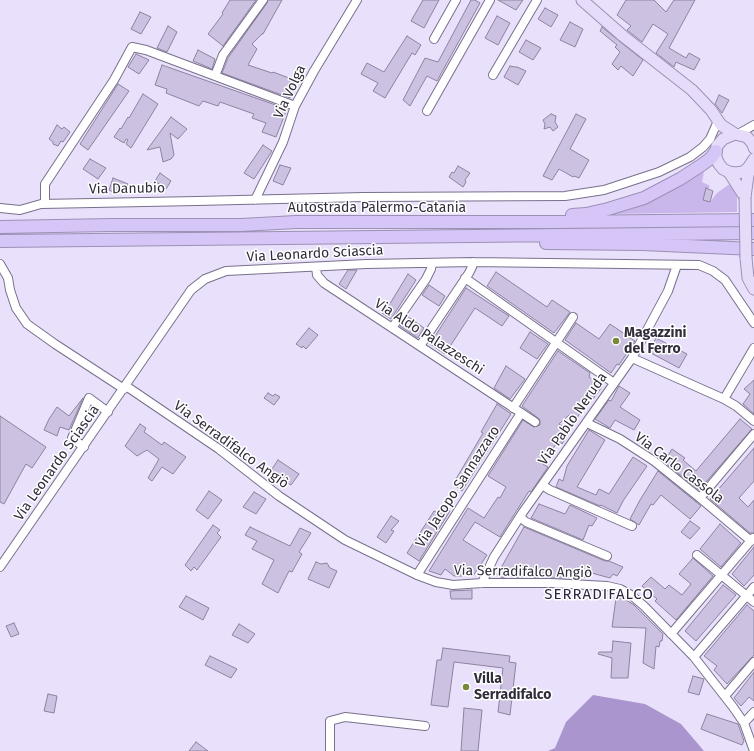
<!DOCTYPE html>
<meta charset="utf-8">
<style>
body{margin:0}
canvas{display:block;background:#e9e1fb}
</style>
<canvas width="754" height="751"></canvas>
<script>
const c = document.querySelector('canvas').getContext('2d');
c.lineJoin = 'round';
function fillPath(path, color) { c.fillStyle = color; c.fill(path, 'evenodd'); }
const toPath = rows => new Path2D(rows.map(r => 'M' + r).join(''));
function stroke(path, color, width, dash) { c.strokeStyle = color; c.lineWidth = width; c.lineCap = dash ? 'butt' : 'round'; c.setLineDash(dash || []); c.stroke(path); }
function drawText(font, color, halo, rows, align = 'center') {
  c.font = font + ' "Fira Sans",sans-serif'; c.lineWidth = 3; c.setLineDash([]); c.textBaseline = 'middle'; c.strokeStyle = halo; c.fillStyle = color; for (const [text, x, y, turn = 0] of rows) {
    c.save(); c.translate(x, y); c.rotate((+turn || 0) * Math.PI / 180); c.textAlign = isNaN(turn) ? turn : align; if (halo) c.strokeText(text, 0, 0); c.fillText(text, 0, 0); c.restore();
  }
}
const green = toPath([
 [704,172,702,182,710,186,708,189,706,189,703,200,710,202,717,193,731,183,737,193,737,212,610,214]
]);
const forest = toPath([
 [593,695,645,704,681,724,704,751,548,751,555,748,566,722]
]);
const building = toPath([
 [230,0,256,0,223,46,208,34,223,14,222,13,230,0],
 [268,0,282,0,263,34,262,34,252,44,257,49,248,65,272,73,273,72,297,81,290,98,222,73,228,58,267,3,268,0],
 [423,0,439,0,424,28,411,21,423,0],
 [471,0,475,0,480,3,437,81,427,76,410,106,403,100,425,58,438,62,471,0],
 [498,0,523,0,516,10,498,0],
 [626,0,654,0,666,12,674,0,695,0,669,48,686,58,689,53,700,59,694,70,676,62,674,67,656,53,668,34,653,24,642,42,627,30,631,26,617,15,626,0],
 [545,8,558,15,551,27,538,19,545,8],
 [140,12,151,17,141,34,131,29,140,12],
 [497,16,510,23,498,45,485,38,497,16],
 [570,22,583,29,575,47,560,40,570,22],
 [168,26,177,32,167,52,157,48,168,26],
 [602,27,643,60,633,76,621,66,618,70,612,64,620,52,615,47,617,45,600,31,602,27],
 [407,36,421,45,415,55,412,53,385,98,373,91,378,83,361,74,367,63,384,72,407,36],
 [526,40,541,48,533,60,519,52,526,40],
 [198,50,215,59,212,69,193,61,198,50],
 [136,54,149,60,139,74,128,67,136,54],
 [162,65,287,109,276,137,262,132,266,123,252,118,254,114,220,102,218,106,203,101,199,106,166,93,167,89,155,85,162,65],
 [510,66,515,67,517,67,526,71,518,85,504,77,510,66],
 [118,84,129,91,88,150,80,144,118,84],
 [143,94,158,104,131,148,126,144,128,140,126,139,124,143,114,137,120,128,121,129,128,117,129,118,143,94],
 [719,95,729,100,722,113,715,104,719,95],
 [551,114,556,116,555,122,558,127,553,131,550,127,544,129,545,124,543,120,551,114],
 [576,114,586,119,570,149,589,160,579,178,574,176,573,177,559,169,552,180,543,176,576,114],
 [171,117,187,129,178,139,170,133,174,155,171,159,163,162,160,147,147,150,171,117],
 [57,125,62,129,64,127,70,132,63,142,61,141,58,146,53,144,53,142,49,139,57,125],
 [263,145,272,151,254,179,244,173,263,145],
 [90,159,106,168,98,179,83,169,90,159],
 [280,165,291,168,283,185,273,181,280,165],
 [458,166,470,173,465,180,466,182,463,187,449,177,452,172,454,173,458,166],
 [160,173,171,181,166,189,155,181,160,173],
 [113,178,128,184,125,192,119,190,117,194,109,190,113,178],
 [706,188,713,191,710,202,703,200,706,188],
 [348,270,357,270,346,289,339,284,348,270],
 [496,272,547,307,552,300,570,312,554,333,487,286,496,272],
 [408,274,416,280,391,319,382,313,391,302,408,274],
 [429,285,445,296,439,306,422,295,429,285],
 [466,288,509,316,502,326,475,308,445,354,430,344,466,288],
 [407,316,424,328,418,338,400,326,407,316],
 [576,323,599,339,610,324,635,341,619,365,617,364,611,373,565,340,576,323],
 [309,328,318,335,306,349,303,346,302,348,296,344,309,328],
 [530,332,548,344,537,359,520,348,530,332],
 [656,338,687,354,679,368,649,352,656,338],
 [558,351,590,373,589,377,602,387,593,399,591,398,576,419,569,415,559,424,570,431,562,444,558,441,543,464,548,467,531,492,529,491,500,537,475,522,463,540,487,555,473,576,463,571,462,576,454,576,445,569,441,575,429,571,468,508,484,518,498,497,500,498,506,487,488,476,523,420,534,427,540,425,540,420,538,418,522,406,558,351],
 [506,366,525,379,510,399,494,388,506,366],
 [754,380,754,414,743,404,750,394,744,389,754,380],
 [619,386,630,393,620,407,640,420,634,430,615,420,610,428,595,419,609,400,611,401,619,386],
 [268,393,273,396,275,394,280,397,274,405,264,398,268,393],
 [83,398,69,430,60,427,57,436,44,430,49,419,57,407,69,416,83,398],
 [497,404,511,414,462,491,453,484,483,433,481,432,497,404],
 [0,416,46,447,32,468,26,464,4,504,0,502,0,416],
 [740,419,752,429,699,490,664,462,672,449,685,458,683,460,696,471,740,419],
 [140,424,146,428,144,432,162,445,164,442,186,457,173,474,162,467,152,481,148,478,159,459,147,450,137,456,125,446,140,424],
 [589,430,605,440,577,487,596,495,599,489,609,494,633,457,647,466,623,501,617,513,601,505,600,506,556,487,559,479,563,481,567,466,589,430],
 [754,448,754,481,739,498,748,507,754,500,754,533,750,533,710,499,754,448],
 [278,460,299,474,291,485,270,472,278,460],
 [658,471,701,506,690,519,661,495,653,505,651,504,639,525,630,519,640,500,658,471],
 [209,491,222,500,208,519,196,510,209,491],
 [254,492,266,499,256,514,243,507,254,492],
 [539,504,565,514,570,505,597,518,592,526,589,525,583,540,531,518,539,504],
 [442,506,450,511,419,561,407,553,434,511,438,513,442,506],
 [391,516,399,521,391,530,394,531,386,543,377,537,391,516],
 [690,521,700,528,690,539,681,532,690,521],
 [720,524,741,543,721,567,700,549,720,524],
 [213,525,220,530,217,533,221,537,197,570,194,567,191,571,185,565,213,525],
 [250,527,290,546,300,528,311,533,299,552,302,554,292,572,289,571,278,593,262,584,274,560,252,549,257,541,245,535,250,527],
 [524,527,605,561,609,561,623,567,617,576,613,574,610,578,588,572,586,577,568,577,567,578,550,578,545,576,543,578,540,576,537,578,525,574,523,577,519,576,518,578,515,576,514,577,508,575,503,578,497,575,524,527],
 [754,547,754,575,744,586,732,574,754,547],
 [693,558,713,576,676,620,655,601,657,599,642,586,651,577,665,589,669,585,682,595,691,584,679,574,693,558],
 [316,562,321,564,327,563,330,568,337,571,329,588,308,579,316,562],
 [723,585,736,595,696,641,685,631,723,585],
 [472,590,472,599,451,599,450,591,472,590],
 [186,596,209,608,203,620,179,607,186,596],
 [616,598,623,598,634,605,663,634,662,641,660,641,659,647,656,646,654,669,643,663,646,628,612,627,616,598],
 [747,605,754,611,754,655,727,684,714,670,717,666,704,656,747,605],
 [14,623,19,634,11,637,6,626,14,623],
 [239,624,255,634,248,643,232,635,239,624],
 [613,641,631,643,628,678,611,678,612,658,598,654,599,652,612,652,613,641],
 [443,648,510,656,509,662,516,663,510,715,498,712,503,668,454,662,448,707,431,705,437,660,441,660,443,648],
 [210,656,237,669,231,678,205,665,210,656],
 [754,672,754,701,749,697,741,706,734,698,754,672],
 [693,676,704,679,699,695,688,692,693,676],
 [48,694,57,696,54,713,44,711,48,694],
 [464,708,482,710,478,751,461,751,464,708],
 [707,714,738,724,744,741,742,745,701,729,707,714],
 [196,742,208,751,189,751,196,742]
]);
const minor = toPath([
 [434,39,456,0],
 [493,75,537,0],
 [215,76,223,55,263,0],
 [427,111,490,0],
 [738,134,754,125],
 [255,200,283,142,295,106,314,71,357,0],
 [45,204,45,184,114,80,132,47,146,50,295,106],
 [0,208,20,210,41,204,197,201,364,197,565,196,604,190,659,172,690,157,703,147,710,139,718,121],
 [0,264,8,278,10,290,16,308,27,324,55,344,124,389],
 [316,267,317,275,324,283,535,422],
 [465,278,614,383],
 [392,328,426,279,431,269,432,263],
 [420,346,469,273,472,267,473,262],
 [632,358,724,399,736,406,754,421],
 [126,386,219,449,279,496,345,540,417,575,436,582,453,585,482,583,551,583,607,586,620,589,631,595,644,606,694,657,733,707,744,723,754,751],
 [724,399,754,348],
 [513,408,573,317],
 [587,423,620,439,654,461,700,498,751,541],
 [84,447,72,438,89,398,108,412],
 [542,485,550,490,632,526],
 [700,498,754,434],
 [520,517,526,522,607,556],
 [697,555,754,602],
 [0,567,191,290,205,279,226,271,366,264,473,262,699,265,713,271,725,280,754,323],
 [417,575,521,413],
 [482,583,494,557,523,512,632,358,668,291,677,265],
 [671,634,753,538],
 [694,657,754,587],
 [725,696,754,662],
 [744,723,754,712],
 [330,751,330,721,345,717,425,726]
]);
const major = toPath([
 [582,0,623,36,692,90,711,110,721,125,735,134],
 [754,148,753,144,747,137,735,134,723,139,717,146,716,151,716,158,719,164,723,169,729,172,736,173,743,172,748,168,754,159],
 [729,172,745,197],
 [745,197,748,175,752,164],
 [746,258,748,278,754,289]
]);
const highway = toPath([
 [572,215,586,214,608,209,644,198,680,179,703,164,711,158,716,151],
 [0,227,112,225,241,225,296,222,556,222,754,220],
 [0,241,754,233],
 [546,243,642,244,754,249]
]);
const majorBridge = toPath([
 [745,197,746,258]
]);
const markers = [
 [616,341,4,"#778938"],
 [466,687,4,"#778938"]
];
const streetNames = [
 ["Via Volga",290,92,-65],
 ["Via Danubio",127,189,-1],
 ["Autostrada Palermo-Catania",377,208],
 ["Via Leonardo Sciascia",315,254,-3],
 ["Via Aldo Palazzeschi",429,337,33],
 ["Via Pablo Neruda",573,419,-55],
 ["Via Serradifalco Angiò",231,445,36],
 ["Via Leonardo Sciascia",57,463,-55],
 ["Via Carlo Cassola",679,468,37],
 ["Via Jacopo Sannazzaro",458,487,-57],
 ["Via Serradifalco Angiò",523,572,1]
];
const poiNames = [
 ["Magazzini",624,333],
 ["del Ferro",624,349],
 ["Villa",474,679],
 ["Serradifalco",474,695]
];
const neighbourhoodNames = [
 ["SERRADIFALCO",599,595]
];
fillPath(green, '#c9b6eb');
fillPath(forest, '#aa95cf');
fillPath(building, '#ccc1e1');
stroke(building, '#8d83a0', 1);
stroke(minor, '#79708c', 10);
stroke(major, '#9c90b5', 13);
stroke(highway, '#9c90b5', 14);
stroke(minor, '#fff', 8);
stroke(major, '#e6dcfa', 11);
stroke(highway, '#d6c5f7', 12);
stroke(majorBridge, '#9c90b5', 13, []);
stroke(majorBridge, '#e6dcfa', 11);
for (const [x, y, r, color] of markers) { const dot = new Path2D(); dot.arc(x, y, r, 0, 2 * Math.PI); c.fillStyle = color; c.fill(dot); stroke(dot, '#fff', 1.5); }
drawText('14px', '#312d3a', '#fff', streetNames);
drawText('bold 14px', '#312d3a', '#fff', poiNames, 'left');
c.letterSpacing = '1px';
drawText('15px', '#2e253e', '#fff', neighbourhoodNames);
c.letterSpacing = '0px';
</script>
